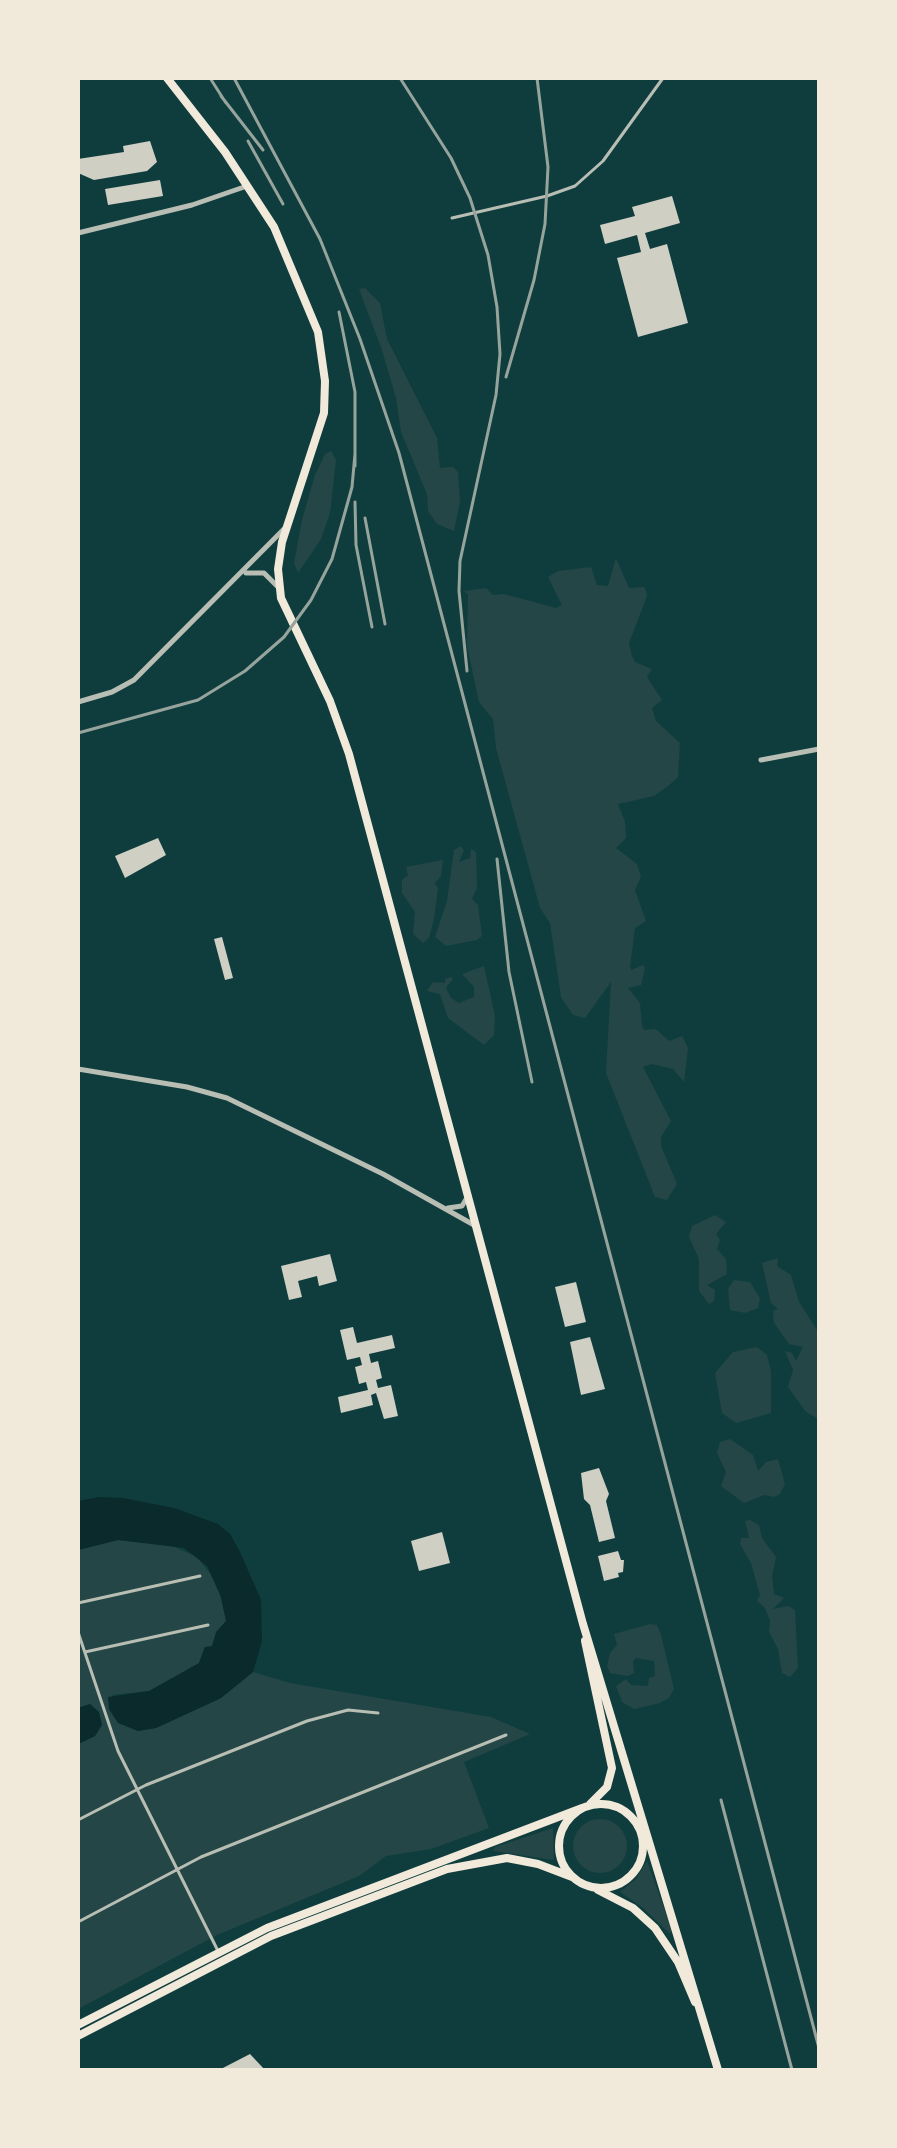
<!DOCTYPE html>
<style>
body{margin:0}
#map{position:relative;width:897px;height:2148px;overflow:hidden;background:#0f3d3e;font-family:"Golos Text",sans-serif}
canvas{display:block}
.frame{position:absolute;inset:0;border:80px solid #f1e9da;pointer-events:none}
</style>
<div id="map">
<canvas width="897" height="2148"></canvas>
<div class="frame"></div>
</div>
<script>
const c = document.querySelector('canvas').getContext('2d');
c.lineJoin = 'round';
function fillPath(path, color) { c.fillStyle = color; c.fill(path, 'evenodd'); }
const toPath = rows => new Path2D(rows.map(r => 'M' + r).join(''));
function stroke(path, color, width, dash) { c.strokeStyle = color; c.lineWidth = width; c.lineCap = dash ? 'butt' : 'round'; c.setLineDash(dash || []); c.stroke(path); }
const green = toPath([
 [365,288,380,303,387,339,437,438,440,468,453,467,458,472,460,501,454,531,437,524,428,511,427,494,401,432,396,398,382,350,359,289],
 [331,451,336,460,330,513,321,539,298,573,294,563,302,520,315,475,325,454],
 [616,558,629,588,644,587,646,591,647,596,629,643,632,656,635,662,652,669,647,677,662,700,652,708,656,721,680,743,678,777,667,787,654,796,618,804,625,822,626,838,616,848,637,864,641,877,635,890,646,921,635,928,630,967,631,970,643,965,645,968,641,985,628,988,640,1003,642,1026,644,1030,656,1029,669,1041,682,1036,688,1048,684,1082,673,1069,652,1064,643,1067,671,1121,661,1137,661,1146,677,1184,667,1200,655,1197,606,1073,611,982,585,1018,573,1015,561,997,550,923,540,908,496,748,493,719,479,702,467,646,468,594,463,591,486,588,493,595,504,594,556,608,562,605,548,577,558,571,591,567,597,585,608,586],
 [460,846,464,850,459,862,470,858,471,849,476,852,477,888,472,899,478,905,482,936,477,940,446,946,435,937,447,901,454,850],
 [443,860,441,876,435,883,438,888,434,919,429,938,423,943,413,934,415,912,402,893,402,880,408,875,406,867],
 [484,966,495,1016,494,1035,484,1045,448,1018,440,994,427,991,433,982,445,983,445,979,451,977,453,979,446,988,451,998,459,1003,474,997,474,987,462,974],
 [715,1215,726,1222,716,1234,720,1240,717,1249,726,1259,727,1274,707,1285,715,1290,714,1301,709,1304,699,1291,699,1259,689,1237,692,1226],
 [778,1258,777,1266,791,1275,799,1302,819,1333,819,1419,806,1412,788,1387,793,1370,785,1351,792,1353,796,1361,803,1347,789,1344,774,1323,773,1311,778,1309,771,1303,762,1263],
 [734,1280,750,1282,760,1298,758,1308,745,1313,730,1310,728,1289],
 [757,1347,767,1355,771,1371,771,1413,736,1423,722,1413,715,1373,733,1352],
 [730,1439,753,1455,758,1471,766,1462,778,1459,785,1484,780,1494,774,1497,764,1495,744,1503,721,1486,726,1472,717,1453,720,1442],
 [750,1520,759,1525,762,1538,776,1557,772,1576,774,1594,784,1598,773,1609,788,1606,795,1610,798,1668,790,1677,782,1673,778,1649,769,1632,770,1621,765,1608,757,1601,760,1595,751,1563,740,1544,741,1538,749,1538,745,1521],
 [118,1540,170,1545,197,1557,217,1582,226,1620,212,1646,204,1648,199,1663,184,1674,149,1691,112,1695,138,1731,156,1728,221,1698,253,1672,290,1683,491,1717,530,1734,464,1762,489,1828,431,1849,386,1856,359,1876,217,1935,78,2009,78,1744,95,1736,90,1704,78,1708,78,1550],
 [650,1624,657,1625,661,1635,674,1689,669,1698,660,1703,634,1709,622,1702,616,1686,626,1679,631,1685,648,1686,649,1678,655,1676,654,1661,636,1658,633,1661,634,1673,628,1676,610,1673,607,1666,610,1653,617,1645,614,1634],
 '573 1846a27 27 0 1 1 54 0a27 27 0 1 1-54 0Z',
 [553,1828,554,1860,493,1851,495,1847],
 [647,1861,672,1930,670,1934,642,1907,620,1892,636,1879]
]);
const water = toPath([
 [99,1497,123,1498,174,1508,218,1524,230,1534,240,1552,261,1600,262,1641,253,1672,221,1698,156,1728,138,1731,118,1723,109,1709,108,1697,149,1691,199,1663,205,1647,212,1646,216,1632,226,1621,221,1597,207,1566,184,1548,118,1540,78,1550,78,1501],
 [90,1704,99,1712,102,1725,95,1736,78,1744,78,1708]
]);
const building = toPath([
 [150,141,157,162,147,171,94,180,78,173,78,159,124,152,123,146],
 [160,180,163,196,108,205,105,189],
 [672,196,680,223,645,233,650,249,667,244,688,323,638,337,617,258,641,252,637,235,605,244,600,225,635,216,632,207],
 [158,838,166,855,125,878,115,856],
 [222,937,233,978,225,980,214,939],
 [330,1254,337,1281,319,1286,317,1276,298,1281,302,1297,289,1300,281,1266],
 [576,1282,586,1322,565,1327,555,1287],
 [353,1327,357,1343,392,1335,395,1348,369,1354,371,1363,378,1361,382,1378,376,1380,378,1388,391,1385,398,1416,384,1419,376,1393,371,1395,373,1405,341,1413,338,1397,368,1390,366,1382,359,1384,355,1367,362,1365,360,1357,347,1360,340,1330],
 [590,1337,605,1389,581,1395,570,1342],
 [599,1468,609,1494,606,1501,615,1538,599,1542,590,1505,584,1499,581,1473],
 [442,1532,450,1563,419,1571,411,1541],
 [618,1551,621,1560,624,1560,623,1572,618,1573,619,1577,604,1581,598,1556],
 [250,2054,265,2070,219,2070]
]);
const service = toPath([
 [452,218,547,196,575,186,603,161,663,78],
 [78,1603,200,1576],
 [78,1632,118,1751,218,1951],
 [85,1652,208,1625],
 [78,1820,146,1785,307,1721,348,1710,378,1713],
 [78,1922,201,1857,506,1735]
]);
const minor = toPath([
 [78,233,192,205,247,186],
 [246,573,264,573,278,587],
 [78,702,112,692,134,680,284,529],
 [761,760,819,749],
 [78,1069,187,1087,227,1098,383,1174,474,1225],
 [448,1208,462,1206,468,1196]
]);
const secondary = toPath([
 [167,78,225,152,274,227,318,332,325,381,324,413,282,542,278,569,281,598,330,701,349,754,583,1624,718,2070],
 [585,1641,612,1768,607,1787,590,1804],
 '559 1846a42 42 0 1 1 84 0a42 42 0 1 1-84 0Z',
 [598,1890,633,1908,655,1928,678,1962,695,2002],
 [78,2025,267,1928,582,1808],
 [78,2036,271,1936,447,1869,507,1858,538,1864,572,1877]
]);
const rail = toPath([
 [210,78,226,103],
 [234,78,320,239,360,339,399,453,819,2048],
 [400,78,451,158,470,198,488,255,497,307,500,354,496,395,460,561,459,591,467,671],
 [221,96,263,150],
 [248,141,283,204],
 [339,312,355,392,355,466],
 [506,377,534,280,545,224,548,167,537,78],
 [355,502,356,545,372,627],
 [365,518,385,624],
 [78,733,198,700,245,671,284,637,311,600,332,559,352,487,355,454],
 [497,859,509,972,532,1082],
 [721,1800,792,2070]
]);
fillPath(green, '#244646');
fillPath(water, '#0a2a2b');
fillPath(building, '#cfcfc3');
stroke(service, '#b8beb3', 3);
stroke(minor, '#b8beb3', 5);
stroke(secondary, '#f1e9da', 8);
stroke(rail, '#97a49c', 3);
</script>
